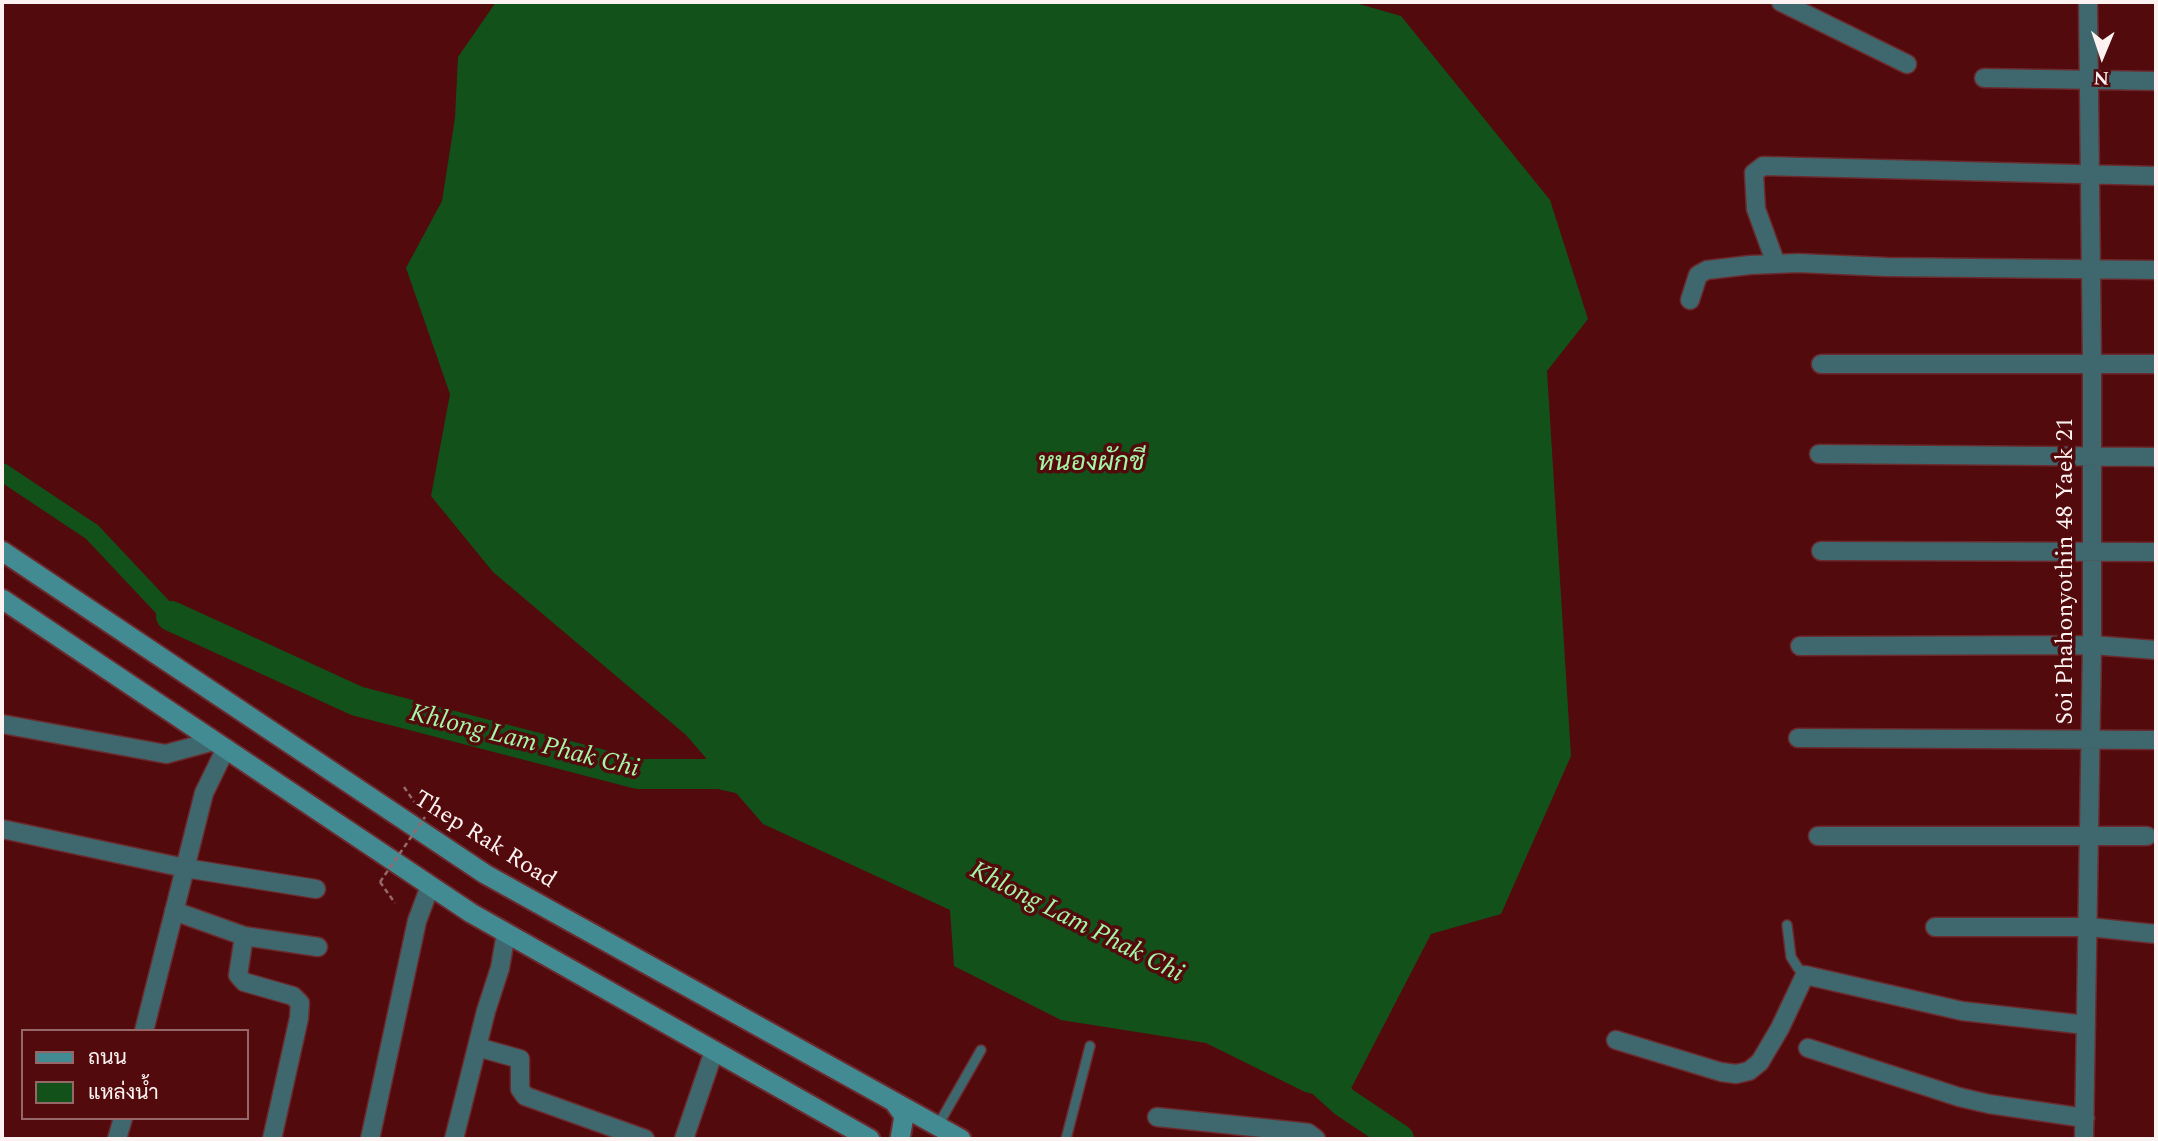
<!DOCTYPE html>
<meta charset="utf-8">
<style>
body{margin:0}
#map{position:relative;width:2158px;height:1141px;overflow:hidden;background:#530a0d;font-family:Spectral,Sarabun,serif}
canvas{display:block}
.frame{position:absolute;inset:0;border:4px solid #fbf2f1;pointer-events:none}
.legend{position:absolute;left:21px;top:1029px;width:228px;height:91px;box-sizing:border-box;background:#530a0d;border:2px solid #966768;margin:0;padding:9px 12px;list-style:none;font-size:21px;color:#fbf2f1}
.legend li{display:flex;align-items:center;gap:14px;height:35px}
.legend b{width:35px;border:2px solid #966768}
.north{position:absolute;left:2067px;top:21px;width:70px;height:70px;-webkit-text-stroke:5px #530a0d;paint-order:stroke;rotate:182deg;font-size:19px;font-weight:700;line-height:28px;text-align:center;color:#fbf2f1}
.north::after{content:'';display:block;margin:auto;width:24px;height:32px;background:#fbf2f1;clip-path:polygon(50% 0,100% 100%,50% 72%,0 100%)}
</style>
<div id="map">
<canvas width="2158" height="1141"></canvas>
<div class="frame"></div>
<ul class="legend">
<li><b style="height:9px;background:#438b93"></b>ถนน</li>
<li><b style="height:19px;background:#12511a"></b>แหล่งน้ำ</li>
</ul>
<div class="north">N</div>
</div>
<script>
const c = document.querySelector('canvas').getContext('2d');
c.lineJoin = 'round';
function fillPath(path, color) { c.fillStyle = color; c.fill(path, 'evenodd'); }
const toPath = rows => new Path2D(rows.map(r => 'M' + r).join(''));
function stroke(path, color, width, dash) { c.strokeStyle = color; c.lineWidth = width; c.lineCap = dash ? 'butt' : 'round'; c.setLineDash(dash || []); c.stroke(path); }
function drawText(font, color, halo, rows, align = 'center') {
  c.font = font + ' Spectral,Sarabun,serif'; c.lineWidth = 7; c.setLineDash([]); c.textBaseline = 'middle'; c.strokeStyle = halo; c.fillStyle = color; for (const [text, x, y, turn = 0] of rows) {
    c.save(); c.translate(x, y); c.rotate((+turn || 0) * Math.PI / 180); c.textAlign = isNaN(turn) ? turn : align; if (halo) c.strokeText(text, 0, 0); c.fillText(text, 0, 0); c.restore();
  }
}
const water = toPath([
 [496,2,1352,2,1401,16,1550,200,1588,319,1547,371,1571,756,1501,914,1431,934,1344,1102,1305,1092,1206,1043,1061,1020,954,966,950,910,763,824,686,735,493,572,431,496,450,394,406,268,442,201,455,118,458,57]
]);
const canal = toPath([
 [2,472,92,532,171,616]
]);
const river = toPath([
 [171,616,357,701,638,774,720,774,760,783],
 [1313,1074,1344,1102,1399,1139]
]);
const path = toPath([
 [404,787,417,806],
 [380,882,395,903]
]);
const service = toPath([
 [1787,925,1791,957,1798,968,1805,975],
 [937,1127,981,1050],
 [1066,1139,1090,1046]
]);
const minor = toPath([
 [1781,2,1907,64],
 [1984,78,2156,81],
 [1776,264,1756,209,1754,173,1763,166,2156,176],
 [1690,300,1698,275,1707,270,1750,265,1798,263,1887,267,2156,270],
 [1821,364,2156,364],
 [1819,454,2156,457],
 [1821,551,2156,552],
 [1800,646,2092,645,2156,650],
 [2,724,166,754,214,741],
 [1798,738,2156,740],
 [2,829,185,868,316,889],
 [1818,836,2147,836],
 [174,911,244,936,238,975,244,982,293,996,300,1003,299,1018,272,1139],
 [1935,927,2089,927,2156,934],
 [244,936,318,947],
 [144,1031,204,793,226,748],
 [1616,1040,1721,1072,1736,1074,1749,1071,1760,1062,1780,1028,1805,975,1962,1011,2086,1025],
 [477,1047,520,1059,520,1089,525,1096,645,1139],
 [1808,1048,1959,1097,1989,1104,2085,1118],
 [1157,1117,1301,1132,1308,1133,1316,1139],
 [117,1139,123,1118],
 [370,1139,417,921,430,886],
 [454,1139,486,1011,500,968,506,933],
 [684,1139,714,1051],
 [2084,1139,2092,645,2092,365,2088,2]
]);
const secondary = toPath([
 [2,551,485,874,961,1139],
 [2,599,471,913,870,1139],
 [896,1105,904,1116,900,1139]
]);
const pathBridge = toPath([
 [380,882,425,817]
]);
const streetNames = [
 ["Soi Phahonyothin 48 Yaek 21",2067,571,-90],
 ["Thep Rak Road",484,841,32]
];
const waterNames = [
 ["หนองผักชี",1091,465],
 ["Khlong Lam Phak Chi",524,743,14],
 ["Khlong Lam Phak Chi",1076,924,27]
];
fillPath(water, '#12511a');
stroke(canal, '#12511a', 18);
stroke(river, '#12511a', 30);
stroke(service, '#6b2a2d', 12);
stroke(minor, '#6b2a2d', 21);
stroke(secondary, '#6b2a2d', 23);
stroke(path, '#97686a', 2.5, [5, 3.5]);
stroke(service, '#3e686d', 9);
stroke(minor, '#3e686d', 18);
stroke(secondary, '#438b93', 19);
stroke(pathBridge, '#97686a', 2.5, [5, 3.5]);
drawText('24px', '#fbf2f1', '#530a0d', streetNames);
drawText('italic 26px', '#a3f7a6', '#530a0d', waterNames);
</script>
